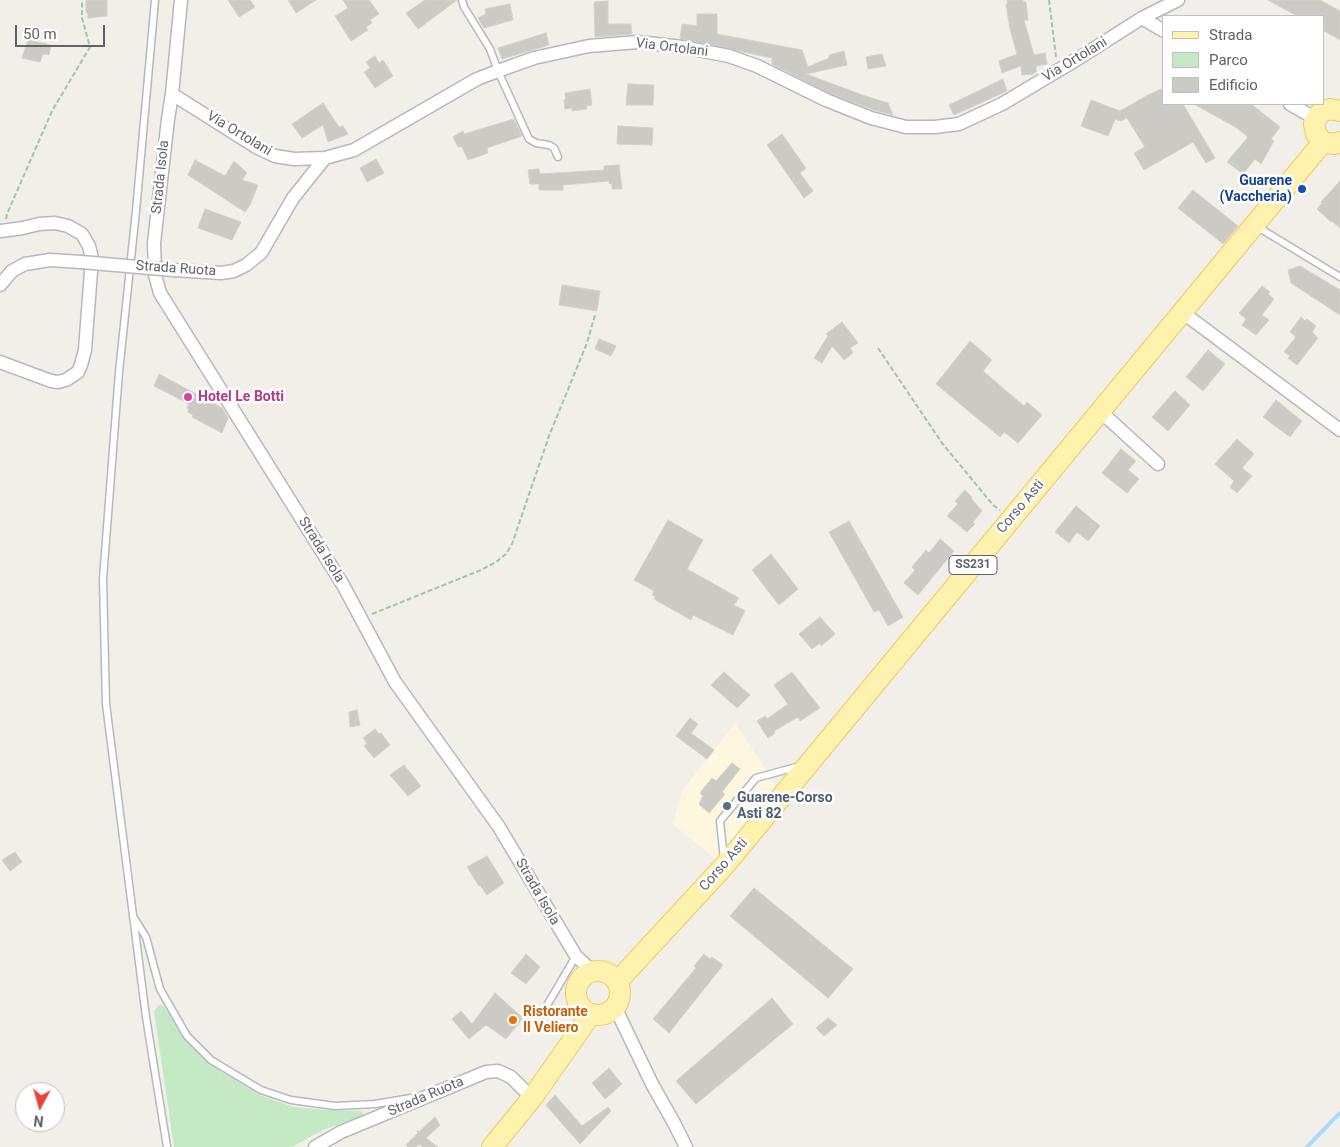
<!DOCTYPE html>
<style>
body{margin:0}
#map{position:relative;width:1340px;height:1147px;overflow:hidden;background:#f1efe8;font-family:Roboto,sans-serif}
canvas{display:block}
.legend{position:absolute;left:1162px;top:15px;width:162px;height:90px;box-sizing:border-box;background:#fff;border:1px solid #bfc1c3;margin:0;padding:6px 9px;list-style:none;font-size:15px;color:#5f6368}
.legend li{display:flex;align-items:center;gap:10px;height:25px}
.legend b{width:25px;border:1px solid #bfc1c3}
.north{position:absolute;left:15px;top:1082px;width:50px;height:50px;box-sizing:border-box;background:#fff;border:1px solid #bfc1c3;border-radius:50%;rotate:186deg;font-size:14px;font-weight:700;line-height:20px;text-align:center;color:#5f6368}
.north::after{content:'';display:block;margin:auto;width:18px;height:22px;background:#ea4335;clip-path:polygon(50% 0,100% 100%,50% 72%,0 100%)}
.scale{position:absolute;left:15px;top:25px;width:90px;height:22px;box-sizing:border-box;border:2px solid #5f6368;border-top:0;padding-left:6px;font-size:15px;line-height:18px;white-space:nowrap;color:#5f6368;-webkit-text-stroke:4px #fff;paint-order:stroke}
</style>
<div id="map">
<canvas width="1340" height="1147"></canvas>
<ul class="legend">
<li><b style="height:6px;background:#fff2af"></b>Strada</li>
<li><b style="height:14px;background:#c5e8c5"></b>Parco</li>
<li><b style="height:14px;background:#cccac5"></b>Edificio</li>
</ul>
<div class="north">N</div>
<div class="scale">50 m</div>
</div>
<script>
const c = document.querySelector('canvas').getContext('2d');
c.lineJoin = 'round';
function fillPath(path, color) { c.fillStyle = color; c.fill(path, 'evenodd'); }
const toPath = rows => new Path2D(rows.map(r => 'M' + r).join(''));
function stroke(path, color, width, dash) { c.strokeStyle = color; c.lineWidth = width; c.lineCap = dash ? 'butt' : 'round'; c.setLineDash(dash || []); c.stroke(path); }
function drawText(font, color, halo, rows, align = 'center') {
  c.font = font + ' Roboto,sans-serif'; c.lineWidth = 5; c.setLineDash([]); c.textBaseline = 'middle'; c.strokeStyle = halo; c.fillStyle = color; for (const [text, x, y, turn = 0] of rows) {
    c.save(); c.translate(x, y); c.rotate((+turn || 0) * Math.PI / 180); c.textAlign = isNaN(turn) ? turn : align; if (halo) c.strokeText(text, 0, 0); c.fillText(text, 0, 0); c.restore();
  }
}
const commercial = toPath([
 [735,723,763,765,777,791,718,861,673,824,682,791]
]);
const green = toPath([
 [159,1005,162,1005,165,1008,192,1046,217,1069,262,1096,294,1107,326,1110,359,1111,363,1112,362,1116,323,1130,292,1147,174,1147,154,1011]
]);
const stream = toPath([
 [1307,1147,1340,1113]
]);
const building = toPath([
 [86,0,107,0,107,16,88,18,88,13,86,13,86,0],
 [228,0,250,0,255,7,239,17,228,0],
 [288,0,316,0,296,13,288,0],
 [343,0,369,0,379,14,370,20,372,23,366,27,368,30,351,41,335,16,348,8,343,0],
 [425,0,457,0,418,29,406,13,425,0],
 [1007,0,1023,0,1023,2,1026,2,1028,20,1024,20,1034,55,1045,53,1047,64,1036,66,1036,72,1033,74,1022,75,1021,66,1002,73,999,61,1017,54,1010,29,1006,4,1008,4,1007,0],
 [1268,0,1320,0,1340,11,1340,40,1324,31,1324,16,1297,16,1268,0],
 [608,1,608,24,631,24,632,34,595,37,594,2,608,1],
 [510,4,513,20,484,28,478,18,486,14,485,9,510,4],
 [697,14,717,14,717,34,802,50,808,67,829,58,829,55,844,51,847,65,806,74,865,96,888,103,893,115,874,110,829,93,772,64,772,58,680,39,682,24,697,26,697,14],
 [546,33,549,45,502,59,498,48,546,33],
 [28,40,51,45,49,55,43,54,40,62,22,58,28,40],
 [882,54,886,66,868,69,866,57,882,54],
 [375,56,379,63,383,60,393,76,375,88,364,72,370,68,366,62,375,56],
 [1003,79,1007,91,954,115,949,105,1003,79],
 [628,84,654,85,653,105,626,105,628,84],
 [1164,88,1164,104,1183,104,1215,158,1206,163,1193,142,1144,170,1134,153,1145,147,1127,118,1121,121,1115,119,1108,136,1081,126,1091,100,1120,111,1148,95,1164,88],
 [590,89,592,105,586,106,587,109,572,111,572,108,565,109,564,100,566,99,565,93,590,89],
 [323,103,339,127,343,126,348,134,328,142,323,125,302,138,292,124,323,103],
 [1194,104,1251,104,1280,127,1271,139,1274,141,1261,164,1255,159,1243,174,1227,162,1248,137,1237,128,1194,104],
 [514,119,522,136,487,148,488,153,468,160,462,147,458,147,453,137,463,131,464,134,514,119],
 [618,126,653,128,652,145,617,144,618,126],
 [782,134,806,168,800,173,813,191,804,198,767,145,782,134],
 [376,159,384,173,367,182,360,168,376,159],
 [195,160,225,176,234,161,247,173,242,180,258,185,250,205,245,212,188,175,195,160],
 [619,165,622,189,612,189,612,183,609,184,609,181,563,185,563,190,539,190,539,184,530,184,528,170,539,169,540,174,604,170,604,166,619,165],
 [1340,181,1340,228,1332,221,1331,222,1317,209,1322,203,1321,202,1340,181],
 [1193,190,1238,226,1223,244,1178,208,1193,190],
 [205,209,241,222,232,240,198,228,205,209],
 [1300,266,1340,290,1340,315,1291,283,1288,270,1300,266],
 [562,285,600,291,597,311,559,305,562,285],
 [1262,286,1270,292,1268,294,1274,299,1262,315,1269,320,1256,335,1242,325,1246,319,1239,313,1262,286],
 [1301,317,1305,321,1307,319,1316,326,1312,332,1318,338,1297,365,1288,358,1290,356,1284,352,1296,337,1290,332,1301,317],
 [842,322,858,343,850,348,853,353,844,360,832,346,822,363,814,358,828,336,826,334,842,322],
 [599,339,616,346,611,356,595,349,599,339],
 [970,341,992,360,983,371,1024,406,1027,402,1042,415,1018,443,1004,432,1000,437,936,384,970,341],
 [1208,350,1225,364,1203,391,1186,377,1208,350],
 [159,374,222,408,228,418,222,433,192,417,193,415,188,412,189,409,187,408,189,404,154,386,159,374],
 [1175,391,1190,405,1168,431,1152,417,1175,391],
 [1276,400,1302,421,1290,437,1263,417,1276,400],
 [1237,439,1254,454,1242,468,1252,476,1237,493,1230,487,1234,481,1215,464,1237,439],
 [1121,449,1136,461,1128,470,1139,479,1127,493,1102,473,1121,449],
 [965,490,972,497,971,498,982,511,973,522,975,524,967,532,947,516,958,504,955,501,965,490],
 [1076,506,1100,526,1088,541,1077,532,1069,543,1055,532,1076,506],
 [668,520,703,540,687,569,739,598,734,605,745,611,733,635,693,615,691,620,654,599,655,596,652,595,654,591,634,580,668,520],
 [849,521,903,617,888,626,879,610,874,612,829,532,849,521],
 [940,539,954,551,918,595,904,583,915,570,912,567,926,550,929,553,940,539],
 [771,554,798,589,779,605,752,570,771,554],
 [820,617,835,634,821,646,820,643,812,649,799,634,820,617],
 [724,672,750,695,737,708,711,685,724,672],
 [792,672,820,708,800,721,798,717,774,731,775,733,768,738,757,721,765,716,767,719,788,704,774,685,792,672],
 [357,710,360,725,350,727,349,712,357,710],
 [690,718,698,724,691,733,714,750,707,759,676,736,690,718],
 [375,729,379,734,381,733,390,745,374,758,364,746,367,743,363,738,375,729],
 [732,763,740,769,722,792,725,794,709,813,699,804,703,796,700,793,712,778,716,781,732,763],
 [404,765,421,786,408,796,390,775,404,765],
 [15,852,22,862,10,871,2,860,15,852],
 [487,856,504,883,487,895,480,885,479,886,467,867,487,856],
 [754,888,853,969,828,998,730,916,754,888],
 [526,954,540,967,526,984,511,973,526,954],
 [704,954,710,959,712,957,723,965,669,1033,653,1019,696,968,694,966,704,954],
 [495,993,523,1018,506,1039,486,1025,469,1039,452,1019,461,1011,472,1024,495,993],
 [772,998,793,1024,696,1104,676,1081,772,998],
 [828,1018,837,1025,824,1036,816,1028,828,1018],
 [609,1068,622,1084,605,1099,592,1083,609,1068],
 [555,1095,582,1126,608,1107,611,1111,580,1144,546,1105,555,1095],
 [435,1117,440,1125,426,1138,438,1147,422,1147,420,1144,416,1147,408,1147,406,1145,418,1133,417,1130,419,1132,435,1117]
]);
const path = toPath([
 [1049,0,1056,57],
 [6,219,7,214,52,111,90,47,82,18,82,0],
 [878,348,942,443,993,505,1000,510],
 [372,614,481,570,496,562,506,554,512,544,549,436,587,343,595,315]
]);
const lane = toPath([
 [155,0,136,211,119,372,103,579,106,704,146,1017,167,1147],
 [462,0,464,7,490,49,498,71,529,139,536,143,549,145,554,148,558,157],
 [1256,226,1340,277],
 [724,859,720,821,756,778,800,766],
 [134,918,146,937,160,989,187,1036,211,1060,261,1090,291,1100,335,1106,375,1104,411,1098],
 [539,1019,576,956]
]);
const street = toPath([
 [181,0,172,94,168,119,154,243,155,275,160,293,343,585,395,682,499,827,576,956,593,972],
 [1142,18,1164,31],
 [172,94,256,147,275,156,294,159,325,158,354,150,477,79,498,71,534,58,589,46,638,42,682,47,729,56,757,66,826,100,871,118,906,127,935,127,959,124,1002,104,1079,58,1142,18,1178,0],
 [1290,104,1316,119],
 [0,231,23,228,39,224,55,223,68,226,82,234,89,246,92,258,85,350,81,365,78,372,66,380,58,382,51,381,0,362],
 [173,270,221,273,234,271,246,265,261,253,293,198,325,158],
 [0,285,12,271,25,264,50,260,81,262],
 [1182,312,1340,430],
 [1100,411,1158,464],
 [615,1007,652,1084,674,1123,686,1147],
 [315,1147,341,1132,486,1072,498,1071,511,1077,532,1098]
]);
const primary = toPath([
 [1340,111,1330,109,1324,111,1319,114,1314,124,1316,134,1323,142,1334,144,1340,142],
 '576 993a22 22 0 1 1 44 0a22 22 0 1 1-44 0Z',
 [617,982,725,865,1323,142],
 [492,1147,532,1098,591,1014]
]);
const streetBridge = toPath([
 [81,262,173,270]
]);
const markers = [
 [1302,189,5,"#1a4fb4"],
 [188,397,5,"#d1479c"],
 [727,806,5,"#5c6f8a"],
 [513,1020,5,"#e8710a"]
];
const shields = [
 [973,565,48]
];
const shieldNames = [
 ["SS231",973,565]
];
const streetNames = [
 ["Via Ortolani",672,48,7],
 ["Via Ortolani",1075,60,-31],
 ["Via Ortolani",239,134,31],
 ["Strada Isola",161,177,-84],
 ["Strada Ruota",176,269,4],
 ["Corso Asti",1021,507,-50],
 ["Strada Isola",321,550,58],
 ["Corso Asti",724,865,-49],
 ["Strada Isola",537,892,60],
 ["Strada Ruota",426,1097,-23]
];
const transitNames = [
 ["Guarene",1292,181],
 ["(Vaccheria)",1292,197]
];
const hotelNames = [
 ["Hotel Le Botti",198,397]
];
const serviceNames = [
 ["Guarene-Corso",737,798],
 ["Asti 82",737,814]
];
const foodNames = [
 ["Ristorante",523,1012],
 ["Il Veliero",523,1028]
];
fillPath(commercial, '#fef7e0');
fillPath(green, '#c5e8c5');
stroke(stream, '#aadaff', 4);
fillPath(building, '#cccac5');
stroke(building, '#d6d1c6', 1);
stroke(lane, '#b5b8bc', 9);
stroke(street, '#b5b8bc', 15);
stroke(primary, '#f2c960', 22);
stroke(path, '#9cc7a9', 2, [5, 2.5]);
stroke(lane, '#fff', 6);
stroke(street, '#fff', 12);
stroke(primary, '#fff2af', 20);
stroke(streetBridge, '#b5b8bc', 15, []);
stroke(streetBridge, '#fff', 12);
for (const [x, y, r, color] of markers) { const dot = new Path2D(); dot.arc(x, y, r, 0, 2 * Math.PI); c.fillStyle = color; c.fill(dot); stroke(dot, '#fff', 2); }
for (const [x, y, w] of shields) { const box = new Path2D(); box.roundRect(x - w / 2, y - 9.5, w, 19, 4); c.fillStyle = '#fff'; c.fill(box); stroke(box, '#5f6368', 1); }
drawText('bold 12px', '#5f6368', null, shieldNames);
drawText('14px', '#5f6368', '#fff', streetNames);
drawText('bold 14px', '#164399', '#fff', transitNames, 'right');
drawText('bold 14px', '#b23c85', '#fff', hotelNames, 'left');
drawText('bold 14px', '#4e5e75', '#fff', serviceNames, 'left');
drawText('bold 14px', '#c56008', '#fff', foodNames, 'left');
</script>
